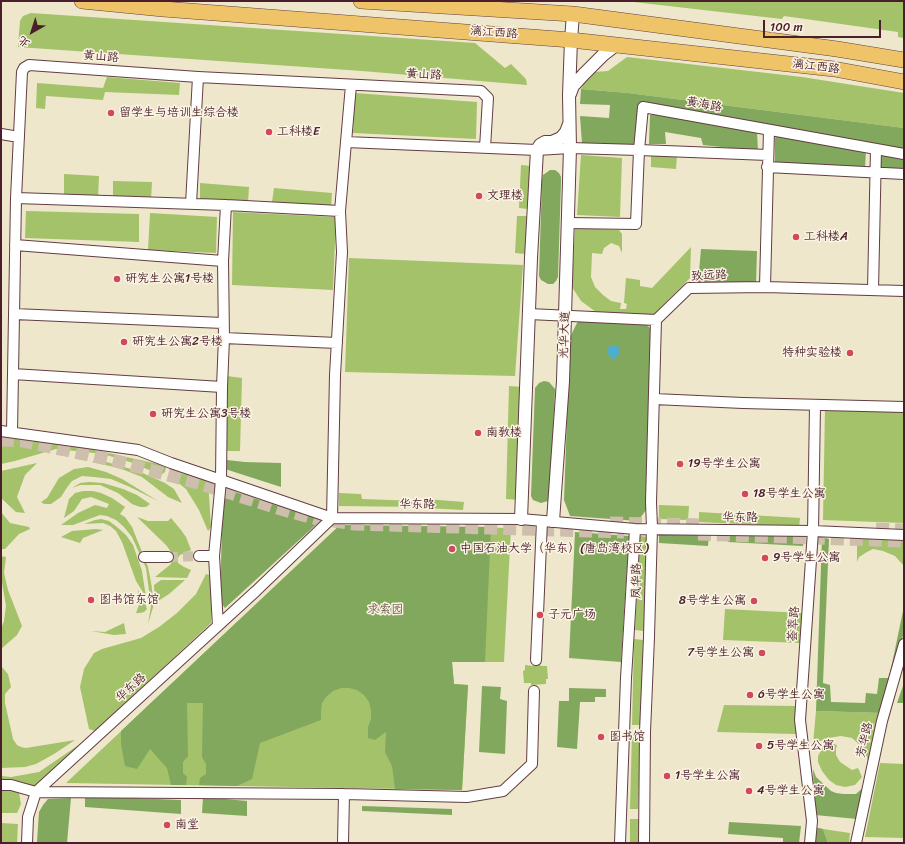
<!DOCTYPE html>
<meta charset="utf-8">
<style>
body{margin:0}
#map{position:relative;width:905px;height:844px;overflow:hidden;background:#eee7cb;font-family:Sriracha,"LXGW WenKai TC",sans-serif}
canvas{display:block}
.frame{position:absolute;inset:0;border:2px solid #4a1f2b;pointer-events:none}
.north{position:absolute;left:12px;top:12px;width:40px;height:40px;-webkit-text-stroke:3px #fcf5e5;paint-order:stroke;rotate:219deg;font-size:11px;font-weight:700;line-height:16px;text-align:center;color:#4a1f2b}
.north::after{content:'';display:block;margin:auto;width:14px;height:18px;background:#4a1f2b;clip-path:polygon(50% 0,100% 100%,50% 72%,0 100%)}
.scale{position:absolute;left:763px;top:20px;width:118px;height:18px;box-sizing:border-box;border:2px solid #4a1f2b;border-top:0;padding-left:5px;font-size:12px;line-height:14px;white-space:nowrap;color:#4a1f2b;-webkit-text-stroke:3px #fcf5e5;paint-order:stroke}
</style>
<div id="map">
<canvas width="905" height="844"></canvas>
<div class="frame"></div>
<div class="north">北</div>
<div class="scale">100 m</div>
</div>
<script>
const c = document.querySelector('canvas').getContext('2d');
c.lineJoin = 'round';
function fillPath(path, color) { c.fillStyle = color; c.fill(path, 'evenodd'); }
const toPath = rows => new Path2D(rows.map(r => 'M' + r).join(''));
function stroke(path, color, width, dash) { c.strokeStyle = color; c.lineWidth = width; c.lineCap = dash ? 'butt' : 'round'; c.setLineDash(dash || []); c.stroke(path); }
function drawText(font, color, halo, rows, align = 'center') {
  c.font = font + ' Sriracha,"LXGW WenKai TC",sans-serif'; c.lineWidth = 3; c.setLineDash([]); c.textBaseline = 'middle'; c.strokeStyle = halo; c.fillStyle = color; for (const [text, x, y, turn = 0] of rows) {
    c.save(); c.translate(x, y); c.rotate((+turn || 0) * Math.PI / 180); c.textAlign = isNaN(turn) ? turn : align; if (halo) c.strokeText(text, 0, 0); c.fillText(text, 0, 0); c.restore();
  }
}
const green = toPath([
 [625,1,904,1,904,38,898,37,898,32,784,16,782,19],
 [31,13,475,43,505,68,511,64,526,79,527,85,362,71,18,47,20,21,23,16],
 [627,57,802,77,904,93,904,128,628,93,581,89,586,80,595,72,608,71],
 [107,77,180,83,179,95,105,92,103,100,46,96,45,109,36,108,37,83,103,88],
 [355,93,477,102,476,139,353,133],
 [651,154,677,155,676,169,651,167],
 [581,155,622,158,620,217,577,215],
 [521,165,531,166,528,209,519,208],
 [64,174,99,176,98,198,64,196],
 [113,181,152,182,151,200,113,199],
 [200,183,249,187,248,203,200,201],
 [274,188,332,193,331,207,272,202],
 [26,211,139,214,139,242,25,238],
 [233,212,336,217,333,290,232,285],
 [150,213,217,217,216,253,148,250],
 [517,216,527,216,525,254,515,253],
 [575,228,619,230,622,234,622,253,619,246,611,243,604,248,602,254,592,253,591,277,595,287,603,295,611,301,621,303,620,309,626,309,627,304,624,303,626,278,640,280,640,286,652,288,691,247,690,278,654,314,628,315,596,312,581,301,572,287],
 [349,258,523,265,515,376,345,372],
 [227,376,242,378,240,451,223,451],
 [509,386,522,387,519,500,506,499],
 [825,409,904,411,904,523,823,520],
 [1,436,63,443,158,464,166,467,165,472,161,475,130,462,103,454,56,449,15,461,1,464],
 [96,459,138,471,165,483,174,489,182,503,168,497,142,477,119,468,92,462],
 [37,463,25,475,17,497,25,513,16,512,1,498,1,471],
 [88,467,106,472,122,479,158,501,130,487,111,479,94,477,82,476,72,481,66,489,61,497,51,504,44,504,41,502,47,498,59,478,74,469],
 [172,471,208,480,211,527,208,531,199,510,186,489,171,477],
 [89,482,103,483,123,489,137,495,150,504,146,507,140,507,132,504,118,493,100,485,80,485,72,488,80,483],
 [83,491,93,491,101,493,112,498,125,507,120,514,125,517,132,527,148,567,151,582,154,604,148,624,151,606,146,568,132,537,124,527,116,520,107,516,100,515,73,525,61,525,78,513,95,505,107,508,109,504,91,497,82,499,74,511,64,518,69,499,75,493],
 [339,493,361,494,362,499,418,501,417,507,339,506],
 [426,499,464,502,463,510,425,508],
 [659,505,689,506,688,520,659,519],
 [1,512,10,523,29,527,30,529,19,534,5,549,1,549],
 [699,512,800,518,799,527,699,522],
 [137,517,148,521,168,521,171,518,181,530,186,537,191,550,180,555,177,559,178,563,184,567,191,570,187,578,155,577,171,564,172,560,171,552,166,545],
 [101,519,109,521,117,527,126,535,133,545,142,571,146,597,136,581,122,542,116,531,110,526,103,523,84,524,95,520],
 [340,525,511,528,504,662,452,662,454,684,468,685,462,790,66,783],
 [96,529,103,530,83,538,80,543,61,537,72,531],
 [640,536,647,537,644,631,635,630],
 [857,537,904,541,904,566,895,556,883,551,873,549,867,552,859,557,857,562],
 [1,556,6,557,4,573,8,590,22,626,17,635,1,649,1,629,4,621,6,606,1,577],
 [206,574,213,576,211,623,95,731,89,729,80,687,84,669,94,653,102,649,141,638,159,627,177,613,196,594],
 [161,580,185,580,169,594,155,603,154,585],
 [138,590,143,597,147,609,144,612,140,613,136,613,139,605],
 [725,609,802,613,801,643,723,640],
 [124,623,126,634,114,635,91,631,105,632],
 [634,639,643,640,641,725,632,725],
 [533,664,540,664,541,666,547,666,548,679,546,679,546,684,531,685,531,683,524,683,523,671,525,670,525,665,533,666],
 [1,666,8,674,11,687,5,694,5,703,13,739,17,745,21,747,26,748,75,740,54,754,36,764,25,767,1,768],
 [724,705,797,706,796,734,717,732],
 [816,711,882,713,869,765,867,757,861,746,852,738,841,736,828,738,813,744],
 [632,733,641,734,638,809,630,809],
 [83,742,39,784,31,786,1,782,1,776,11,777,39,772],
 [830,743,837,745,836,749,836,755,840,762,852,770,858,768,862,777,855,785,845,787,836,785,829,780,822,771,818,762,818,756,824,745],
 [880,763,904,764,904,838,865,837],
 [1,789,15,789,19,793,21,804,17,813,1,813],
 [630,819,639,819,639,843,630,843],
 [1,823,18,824,17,843,1,843],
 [823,829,850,833,849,843,828,843]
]);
const forest = toPath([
 [581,89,628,93,904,128,904,151,642,106,637,144,582,144,580,116,609,118,610,105,580,104],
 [650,115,657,115,757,131,758,151,703,145,701,138,665,132,666,144,649,144],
 [778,135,866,150,865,169,775,164,775,138],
 [882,153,904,157,904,171,880,169],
 [550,170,555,170,559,173,561,177,561,182,558,277,556,281,553,284,548,284,541,280,539,276,542,180,543,175],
 [701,249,757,251,756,285,698,283],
 [578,321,646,324,652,330,646,510,638,521,570,516,564,500,570,337],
 [544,381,549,382,555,389,550,497,548,501,541,503,533,500,531,496,535,388,539,383],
 [227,460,245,462,281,463,281,487,225,469],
 [223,488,321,520,225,608,220,602],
 [340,525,491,527,485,662,452,662,454,684,468,685,462,790,395,789,392,766,385,752,386,732,375,740,368,738,368,727,371,719,371,710,369,702,364,695,357,690,349,688,341,688,333,691,327,696,322,703,321,711,321,720,260,743,252,779,237,786,199,785,200,778,206,774,206,764,202,757,203,703,187,703,188,756,183,762,183,773,187,777,186,785,171,785,167,768,150,749,137,769,125,766,121,744,121,731],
 [575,532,629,536,621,662,569,658],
 [659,532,709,534,708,546,659,543],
 [728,533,804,536,803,546,728,542],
 [822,537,829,539,823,683,830,685,831,702,865,703,866,693,877,694,879,678,889,678,903,611,904,611,904,632,882,713,816,711],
 [904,683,904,703,897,703],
 [482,686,501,687,500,699,507,701,505,754,479,752],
 [569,688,606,689,606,697,595,697,595,702,580,702,577,749,557,747,559,701,569,701],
 [813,769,816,777,831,791,836,793,844,794,856,794,865,786,857,819,815,815],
 [85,796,181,800,181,814,85,807],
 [203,797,247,801,247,816,202,813],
 [71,798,67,843,37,842,39,812,43,805,48,799],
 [362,806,452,809,452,815,362,811],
 [729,822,801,826,799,843,783,843,783,838,728,834],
 [815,827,823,829,828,843,813,843]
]);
const water = toPath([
 [613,345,618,346,620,352,616,358,613,359,609,356,608,352,608,348]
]);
const minorTunnel = toPath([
 [168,557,199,556]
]);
const secondaryTunnel = toPath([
 [1,440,23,441,112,460,198,483,281,509,314,518,355,524,624,532],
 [610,523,704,525],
 [876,529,904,530],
 [698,534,904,541]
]);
const minor = toPath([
 [1,134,19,137],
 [346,142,351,85],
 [767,167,904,174],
 [16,198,226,205,340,211],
 [191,204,198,77],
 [226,205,223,261,224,338,222,387,221,480,332,518,335,375,342,252,340,211,346,142,537,150,570,148,639,150,643,107,904,154],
 [568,223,636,224,639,150,768,155],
 [15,245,223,261],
 [765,287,769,130],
 [873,290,876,149],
 [14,314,223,323],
 [529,314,656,320,689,288,765,287,904,291],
 [224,338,337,343],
 [13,374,222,387],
 [654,399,743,403,904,407],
 [1,431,138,450,171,463,221,480,214,556,218,626],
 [12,432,16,198,22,72,24,68,29,65,198,77,481,91,488,98,485,148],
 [199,556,214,556],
 [144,557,168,557],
 [536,660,542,521],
 [1,785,11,785,36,792,344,794,467,797,503,791,532,764,534,691],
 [27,843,28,817,36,792,256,591,332,518,521,519,635,529,813,531,904,535],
 [343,843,344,794],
 [620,843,626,678,635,529],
 [644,843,645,732,649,637,652,528,651,502,656,320],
 [810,843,812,821,800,720,813,531,815,406],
 [856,843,882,721,904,644]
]);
const tertiary = toPath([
 [570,94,573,86,584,74,603,55,616,45],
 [521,519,531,258,537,150,540,145,545,142,552,142,561,138,566,132,569,124],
 [553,521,563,381,565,315,570,148,569,95,571,40,573,14]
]);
const primary = toPath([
 [82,1,163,9,571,40,834,69,904,82],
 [361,1,573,14,837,49,904,60]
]);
const markers = [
 [111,113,4,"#d1495b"],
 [269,132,4,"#d1495b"],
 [479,196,4,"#d1495b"],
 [796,237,4,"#d1495b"],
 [117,279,4,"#d1495b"],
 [124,342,4,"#d1495b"],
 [850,353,4,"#d1495b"],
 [153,414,4,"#d1495b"],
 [478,433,4,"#d1495b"],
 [680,464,4,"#d1495b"],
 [745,494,4,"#d1495b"],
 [452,549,4,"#d1495b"],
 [765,558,4,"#d1495b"],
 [91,600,4,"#d1495b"],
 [754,601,4,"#d1495b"],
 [540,615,4,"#d1495b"],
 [762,653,4,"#d1495b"],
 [750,695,4,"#d1495b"],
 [601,737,4,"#d1495b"],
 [759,746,4,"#d1495b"],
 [667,776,4,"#d1495b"],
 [749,791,4,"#d1495b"],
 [167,825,4,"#d1495b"]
];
const streetNames = [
 ["漓江西路",494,33,4],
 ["黄山路",101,57,4],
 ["漓江西路",816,67,7],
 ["黄山路",424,75,3],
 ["黄海路",704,105,10],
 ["致远路",709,276,-3],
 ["光华大道",565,335,-88],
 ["华东路",417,505],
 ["华东路",740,518],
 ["凤华路",637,581,-89],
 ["荟萃路",794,624,-86],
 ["华东路",131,688,-42],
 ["芳华路",865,740,-77]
];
const poiNames = [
 ["留学生与培训生综合楼",119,113],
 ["工科楼E",277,132],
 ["文理楼",487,196],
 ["工科楼A",804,237],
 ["研究生公寓1号楼",125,279],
 ["研究生公寓2号楼",132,342],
 ["特种实验楼",842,353,"right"],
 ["研究生公寓3号楼",161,414],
 ["南教楼",486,433],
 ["19号学生公寓",688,464],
 ["18号学生公寓",753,494],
 ["中国石油大学（华东）(唐岛湾校区)",460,549],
 ["9号学生公寓",773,558],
 ["图书馆东馆",99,600],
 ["8号学生公寓",746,601,"right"],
 ["子元广场",548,615],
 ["7号学生公寓",754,653,"right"],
 ["6号学生公寓",758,695],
 ["图书馆",609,737],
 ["5号学生公寓",767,746],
 ["1号学生公寓",675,776],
 ["4号学生公寓",757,791],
 ["南堂",175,825]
];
const parkNames = [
 ["求索园",385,610]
];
fillPath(green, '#a3c26a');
fillPath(forest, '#82a85e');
fillPath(water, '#4fadcd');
stroke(minorTunnel, '#cdbfab', 10, [10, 5]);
stroke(secondaryTunnel, '#cdbfab', 13, [13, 6]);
stroke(minor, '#633d43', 12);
stroke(tertiary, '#633d43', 14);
stroke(primary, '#633d43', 16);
stroke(minor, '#fff', 10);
stroke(tertiary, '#fff', 12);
stroke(primary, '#efc469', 15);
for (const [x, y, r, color] of markers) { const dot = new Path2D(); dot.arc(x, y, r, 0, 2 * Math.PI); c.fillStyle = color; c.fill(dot); stroke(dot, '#fcf5e5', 1.5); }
drawText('12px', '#4a1f2b', '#fcf5e5', streetNames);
drawText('12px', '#4a1f2b', '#fcf5e5', poiNames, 'left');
drawText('12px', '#65503e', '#fcf5e5', parkNames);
</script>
